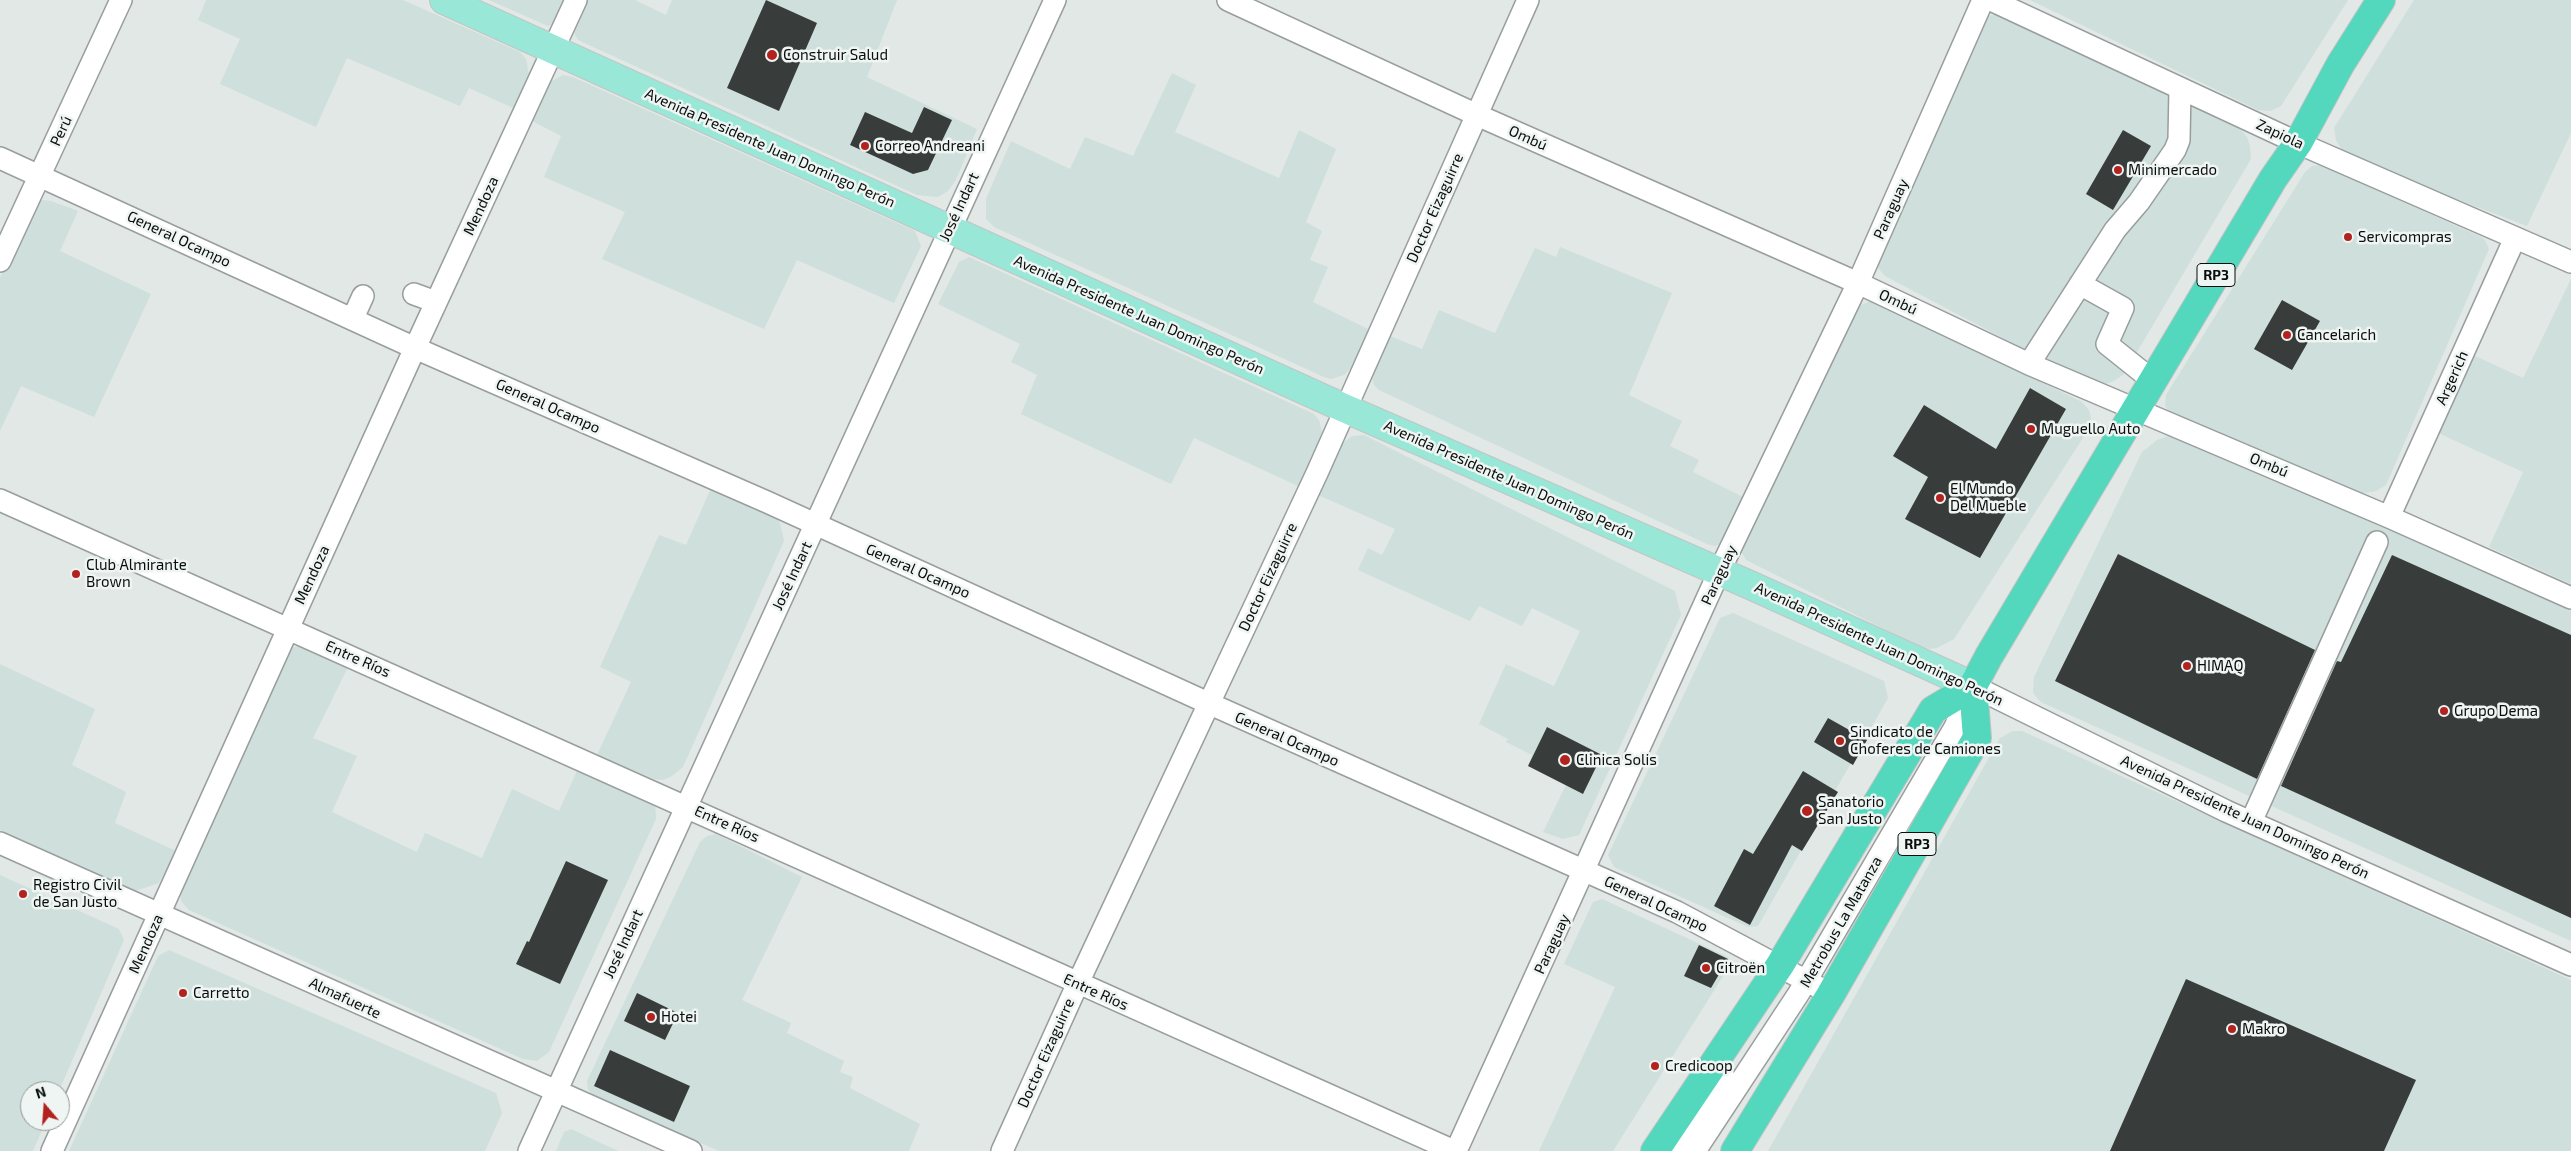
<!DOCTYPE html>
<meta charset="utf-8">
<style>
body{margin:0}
#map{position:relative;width:2571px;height:1151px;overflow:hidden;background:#e1e8e6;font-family:"Exo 2",sans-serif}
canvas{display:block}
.north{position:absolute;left:20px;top:1081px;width:50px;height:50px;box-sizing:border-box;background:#eef5f3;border:1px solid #939897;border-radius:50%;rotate:342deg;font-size:14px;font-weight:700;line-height:20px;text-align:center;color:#0a0d0c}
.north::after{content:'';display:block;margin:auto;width:18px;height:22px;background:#b2221f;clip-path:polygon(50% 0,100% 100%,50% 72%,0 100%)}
</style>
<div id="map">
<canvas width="2571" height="1151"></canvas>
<div class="north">N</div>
</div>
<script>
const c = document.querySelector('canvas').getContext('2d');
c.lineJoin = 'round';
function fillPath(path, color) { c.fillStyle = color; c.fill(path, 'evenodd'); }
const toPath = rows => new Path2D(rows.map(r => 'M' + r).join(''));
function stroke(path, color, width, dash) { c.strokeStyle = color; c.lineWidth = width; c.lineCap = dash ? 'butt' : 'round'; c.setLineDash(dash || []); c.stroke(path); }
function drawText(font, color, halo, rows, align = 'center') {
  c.font = font + ' "Exo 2",sans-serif'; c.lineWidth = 5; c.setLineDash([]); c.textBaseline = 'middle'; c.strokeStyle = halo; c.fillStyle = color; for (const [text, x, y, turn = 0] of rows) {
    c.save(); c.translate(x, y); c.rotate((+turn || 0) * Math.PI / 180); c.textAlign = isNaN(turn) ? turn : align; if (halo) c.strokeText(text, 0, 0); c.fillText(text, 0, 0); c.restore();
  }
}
const built = toPath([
 [206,0,403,0,520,52,526,59,529,75,513,108,469,88,460,106,347,58,316,127,220,84,240,39,198,20],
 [489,0,569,0,557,22,548,26],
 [588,0,635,0,666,15,672,0,897,0,867,77,977,129,956,180,948,191,938,197,917,195,578,40,574,33],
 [2030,0,2348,0,2281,106,2271,111,2258,110],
 [2414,0,2571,0,2571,133,2527,226,2369,166,2341,149,2336,140,2334,128],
 [1991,15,2000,15,2149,83,2241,130,2247,137,2250,146,2251,159,2124,374,2114,381,2102,385,2092,385,1885,276,1878,268,1879,258,1982,20],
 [1172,73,1196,85,1175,132,1279,178,1299,130,1336,149,1306,222,1322,231,1310,260,1328,267,1313,302,1370,330,1351,368,1344,375,1331,379,1324,377,994,227,986,219,986,199,1011,141,1070,169,1085,137,1133,156],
 [563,75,573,77,915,231,921,246,894,303,797,260,764,329,602,259,625,212,544,177,561,136,532,121,550,82],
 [2321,165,2481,237,2485,240,2489,249,2386,485,2376,491,2359,494,2170,413,2165,406,2166,395,2305,172,2312,166],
 [41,200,51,201,78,211,60,251,151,294,94,417,21,386,0,431,0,278,34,205],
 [1560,247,1672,293,1629,395,1682,421,1670,446,1699,460,1693,472,1745,498,1727,541,1715,546,1707,544,1379,390,1374,385,1372,377,1390,336,1422,349,1439,310,1495,333,1535,248,1556,257],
 [969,257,1314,414,1319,420,1322,432,1300,487,1194,438,1171,484,1021,414,1037,375,1011,362,1020,344,938,304,959,262],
 [2571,279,2571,584,2489,547,2523,472,2436,432,2473,355,2523,378],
 [1871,301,1881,302,2082,402,2089,410,2091,418,2088,430,1954,639,1937,648,1928,649,1916,645,1746,560,1742,553,1741,544,1854,311,1861,305],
 [2174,434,2197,440,2571,611,2571,941,2041,702,2033,693,2034,677,2142,452,2157,440],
 [1364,435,1675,591,1681,615,1579,835,1563,839,1543,832,1566,785,1528,766,1532,755,1506,742,1508,739,1479,724,1506,664,1554,686,1580,631,1532,608,1522,626,1479,606,1470,621,1358,570,1368,548,1382,555,1395,529,1316,494,1338,447,1352,436],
 [712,486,775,516,780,523,784,541,683,767,672,776,663,780,654,779,597,755,631,682,600,667,659,535,686,545],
 [1733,613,1884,681,1888,698,1758,926,1748,927,1614,867,1608,855,1720,618],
 [291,647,299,647,348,667,313,738,357,756,332,812,417,852,425,833,482,858,512,789,559,811,580,764,655,802,656,819,549,1052,537,1061,523,1059,189,910,181,901,180,888],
 [0,664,95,709,72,765,126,792,115,823,176,851,159,883,135,891,0,830],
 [2013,731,2022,731,2571,980,2571,1151,1768,1151,2000,738],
 [716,834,802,877,742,1000,791,1023,787,1033,844,1061,840,1072,853,1077,850,1088,920,1124,909,1151,719,1151,594,1096,588,1090,587,1081,700,842,707,836],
 [0,875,119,929,124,940,59,1091,30,1091,30,1121,46,1121,33,1151,0,1151],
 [1602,899,1728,957,1730,965,1613,1151,1539,1151,1615,987,1564,964,1593,902],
 [169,950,496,1093,502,1113,485,1151,69,1151,158,956],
 [571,1129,618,1151,556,1151,564,1132]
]);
const building = toPath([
 [766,0,817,23,779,111,727,88],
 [924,107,952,120,928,170,913,174,850,145,865,112,912,133],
 [2123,130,2151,146,2113,210,2086,194],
 [2282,300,2320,321,2292,370,2254,349],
 [2030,388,2066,409,1980,558,1905,519,1928,477,1893,456,1924,405,1996,449],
 [2118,554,2315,650,2257,779,2055,681],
 [2392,555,2571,635,2571,918,2281,786,2337,661,2341,662],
 [1828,718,1867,740,1853,765,1814,742],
 [1547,727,1602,755,1583,794,1528,766],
 [1803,771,1838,792,1802,851,1792,845,1750,925,1714,906,1744,849,1753,854],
 [566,861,608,880,560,984,516,964,527,941,529,942],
 [1699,945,1728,959,1711,988,1684,976],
 [2186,979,2416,1080,2384,1151,2110,1151],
 [637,993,678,1013,665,1040,624,1021],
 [610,1050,690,1086,674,1122,594,1086]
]);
const minor = toPath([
 [1228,0,1477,115,1858,283,2029,364,2389,517,2571,598],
 [1991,0,2298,143,2571,262],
 [0,158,415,348,767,502,1208,703,1677,912,1831,994],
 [0,261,121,0],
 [2080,284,2123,308,2107,344,2152,380],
 [414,294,436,302],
 [353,318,363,296],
 [2029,364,2115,230,2139,202,2175,150,2179,140,2180,88],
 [0,500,1454,1151],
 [2389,517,2515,238],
 [2251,822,2377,542],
 [0,843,691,1151],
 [52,1151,415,348,576,0],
 [529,1151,1055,0],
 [1002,1151,1078,983,1317,473,1528,0],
 [1456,1151,1719,572,1858,283,1983,0],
 [1674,1151,1723,1073],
 [1695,1151,1799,993,1955,727,1973,686,2226,811,2571,965]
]);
const major = toPath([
 [444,0,1344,408,1750,585,1973,686]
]);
const highway = toPath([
 [1655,1151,1780,965,1933,710,1973,686],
 [1735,1151,1831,994,1977,738,1973,686,1989,656,2273,179,2298,143,2340,65,2381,0]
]);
const markers = [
 [772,55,6,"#b2221f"],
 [865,146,5,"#b2221f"],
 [2118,170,5,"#b2221f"],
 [2348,237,5,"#b2221f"],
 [2287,335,5,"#b2221f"],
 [2031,429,5,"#b2221f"],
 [1940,498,5,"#b2221f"],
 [76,574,5,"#b2221f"],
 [2187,666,5,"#b2221f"],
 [2444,711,5,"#b2221f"],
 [1840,741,5,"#b2221f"],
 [1565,760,6,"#b2221f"],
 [1807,811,6,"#b2221f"],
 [23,894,5,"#b2221f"],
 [1706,968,5,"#b2221f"],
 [183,993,5,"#b2221f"],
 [651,1017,5,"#b2221f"],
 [2232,1029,5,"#b2221f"],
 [1655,1066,5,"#b2221f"]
];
const shields = [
 [2216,275,38],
 [1917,844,38]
];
const shieldNames = [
 ["RP3",2216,275],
 ["RP3",1917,844]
];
const poiNames = [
 ["Construir Salud",783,55],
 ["Correo Andreani",875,146],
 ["Minimercado",2128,170],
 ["Servicompras",2358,237],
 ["Cancelarich",2297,335],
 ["Muguello Auto",2041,429],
 ["El Mundo",1950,489],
 ["Del Mueble",1950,506],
 ["Club Almirante",86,565],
 ["Brown",86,582],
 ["HIMAQ",2197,666],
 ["Grupo Dema",2454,711],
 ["Sindicato de",1850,732],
 ["Choferes de Camiones",1850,749],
 ["Clinica Solis",1576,760],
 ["Sanatorio",1818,802],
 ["San Justo",1818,819],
 ["Registro Civil",33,885],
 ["de San Justo",33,902],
 ["Citroën",1716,968],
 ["Carretto",193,993],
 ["Hotei",661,1017],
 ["Makro",2242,1029],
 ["Credicoop",1665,1066]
];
const streetNames = [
 ["Perú",61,131,-65],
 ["Zapiola",2280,134,25],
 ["Ombú",1528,138,24],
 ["Avenida Presidente Juan Domingo Perón",770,148,24],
 ["Mendoza",481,206,-65],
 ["José Indart",959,207,-65],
 ["Doctor Eizaguirre",1435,208,-66],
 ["Paraguay",1891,209,-66],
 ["General Ocampo",179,239,25],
 ["Ombú",1898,302,25],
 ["Avenida Presidente Juan Domingo Perón",1139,315,24],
 ["Argerich",2452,378,-66],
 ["General Ocampo",548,406,24],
 ["Ombú",2269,465,23],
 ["Avenida Presidente Juan Domingo Perón",1509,480,24],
 ["General Ocampo",918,571,24],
 ["Mendoza",312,575,-65],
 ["Paraguay",1719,575,-65],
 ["José Indart",792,576,-65],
 ["Doctor Eizaguirre",1268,577,-65],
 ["Avenida Presidente Juan Domingo Perón",1879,644,25],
 ["Entre Ríos",358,659,24],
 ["General Ocampo",1287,739,24],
 ["Avenida Presidente Juan Domingo Perón",2245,817,25],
 ["Entre Ríos",727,824,24],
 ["General Ocampo",1656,904,25],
 ["Metrobus La Matanza",1841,922,-60],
 ["Mendoza",146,944,-66],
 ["José Indart",623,944,-65],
 ["Paraguay",1552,944,-65],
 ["Entre Ríos",1096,992,24],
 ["Almafuerte",345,998,25],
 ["Doctor Eizaguirre",1046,1053,-66]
];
fillPath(built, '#cfdfdb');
fillPath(building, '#383d3c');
stroke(minor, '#989e9d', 24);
stroke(major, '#c4c5c5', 30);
stroke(highway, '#c4c5c5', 30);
stroke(minor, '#fff', 21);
stroke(major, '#98e7d7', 28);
stroke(highway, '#53d7bd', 28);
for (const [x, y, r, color] of markers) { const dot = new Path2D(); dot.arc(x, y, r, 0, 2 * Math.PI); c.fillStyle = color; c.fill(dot); stroke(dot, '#eef5f3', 2); }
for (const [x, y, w] of shields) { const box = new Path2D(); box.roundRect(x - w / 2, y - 11.5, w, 23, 4); c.fillStyle = '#eef5f3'; c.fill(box); stroke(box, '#0a0d0c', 1); }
drawText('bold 14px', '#0a0d0c', null, shieldNames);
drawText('15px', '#0a0d0c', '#eef5f3', poiNames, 'left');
drawText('15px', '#0a0d0c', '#eef5f3', streetNames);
</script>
